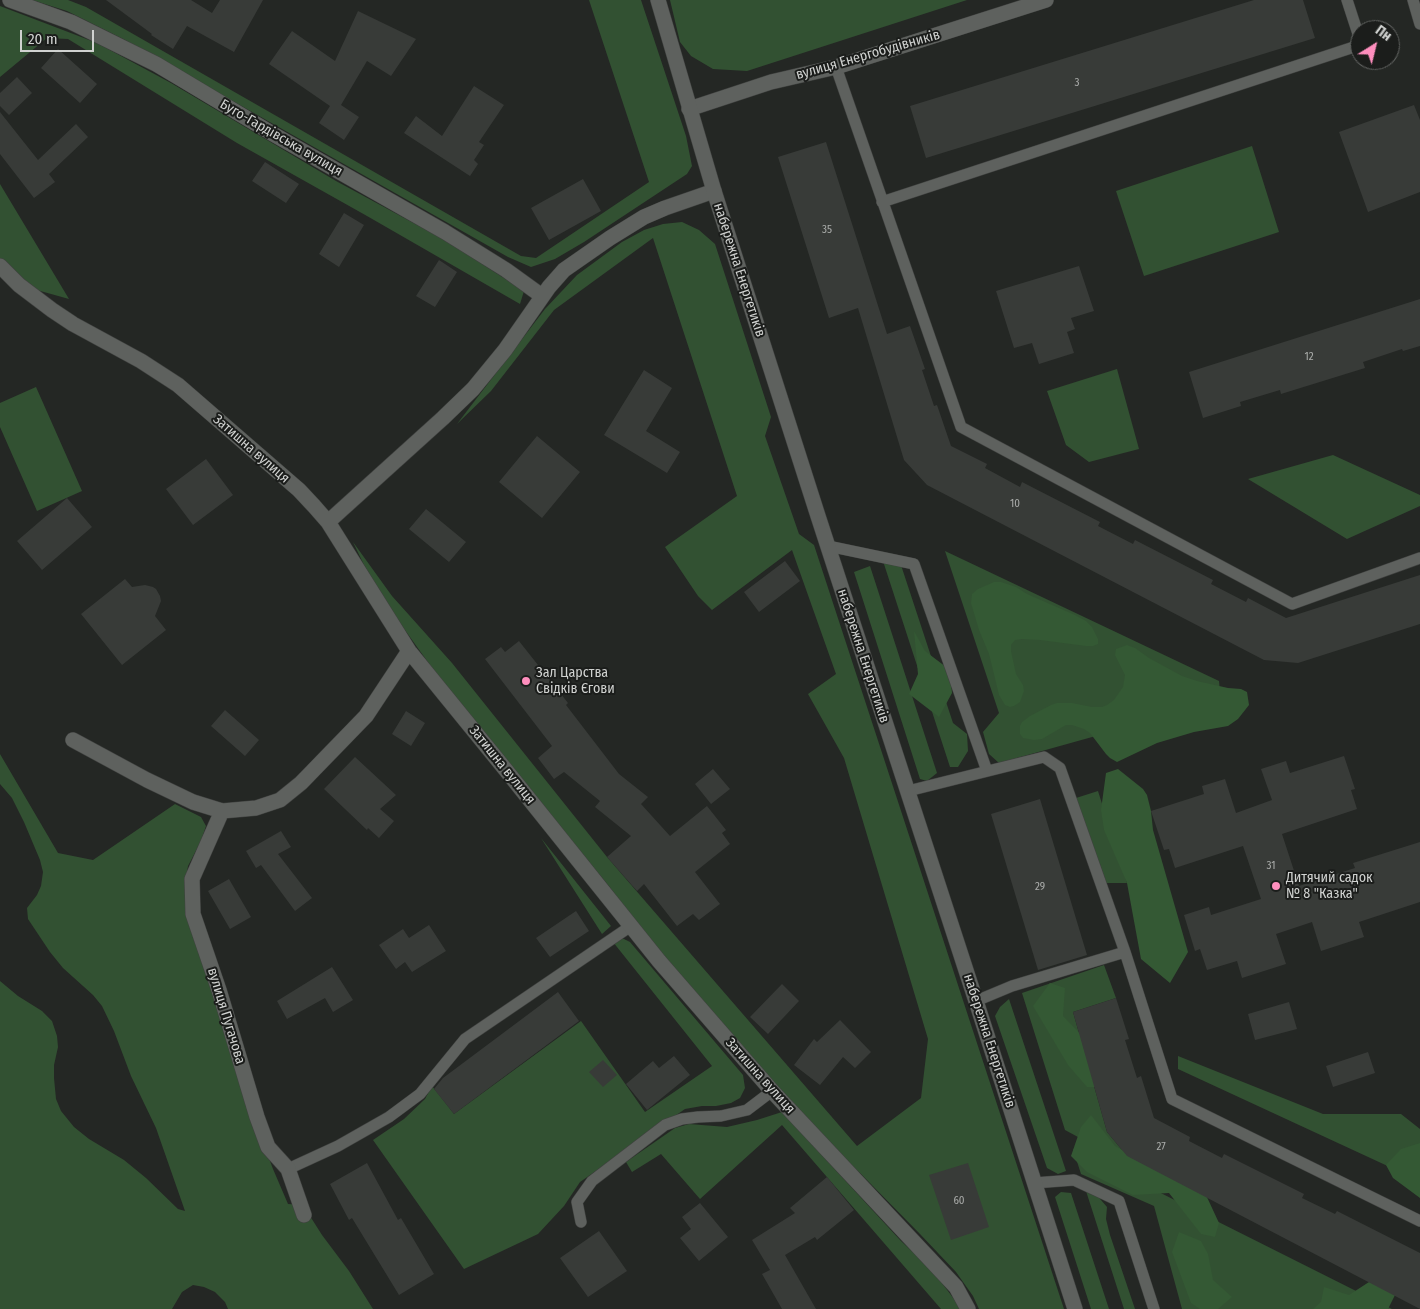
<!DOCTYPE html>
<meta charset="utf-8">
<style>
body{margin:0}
#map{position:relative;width:1420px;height:1309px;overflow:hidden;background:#242724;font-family:"Fira Sans Condensed",sans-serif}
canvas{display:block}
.north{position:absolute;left:1350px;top:20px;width:50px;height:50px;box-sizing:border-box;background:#1b1d1b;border:1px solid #636563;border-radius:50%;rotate:36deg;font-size:14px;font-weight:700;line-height:20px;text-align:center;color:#d0d2d0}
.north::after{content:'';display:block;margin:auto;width:18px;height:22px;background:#fe8ebd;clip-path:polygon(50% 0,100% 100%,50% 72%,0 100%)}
.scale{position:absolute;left:20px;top:30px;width:74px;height:22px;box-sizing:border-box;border:2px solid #d0d2d0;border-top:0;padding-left:6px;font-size:15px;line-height:18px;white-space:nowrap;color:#d0d2d0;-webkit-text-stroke:4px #1b1d1b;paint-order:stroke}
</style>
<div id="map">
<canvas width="1420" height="1309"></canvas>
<div class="north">Пн</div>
<div class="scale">20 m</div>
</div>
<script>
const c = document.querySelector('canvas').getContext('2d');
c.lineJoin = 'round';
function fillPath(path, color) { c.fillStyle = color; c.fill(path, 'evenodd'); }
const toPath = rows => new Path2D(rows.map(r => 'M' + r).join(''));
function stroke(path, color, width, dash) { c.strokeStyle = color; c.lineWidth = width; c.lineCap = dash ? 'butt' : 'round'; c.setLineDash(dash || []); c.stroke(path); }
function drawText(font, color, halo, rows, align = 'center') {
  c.font = font + ' "Fira Sans Condensed",sans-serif'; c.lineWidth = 4; c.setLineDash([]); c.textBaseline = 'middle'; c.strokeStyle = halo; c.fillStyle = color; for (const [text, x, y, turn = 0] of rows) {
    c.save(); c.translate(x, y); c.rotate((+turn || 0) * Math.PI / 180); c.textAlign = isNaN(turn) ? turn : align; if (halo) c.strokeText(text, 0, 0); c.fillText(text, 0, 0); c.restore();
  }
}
const green = toPath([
 [32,0,68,0,86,7,521,256,536,258,649,182,589,0,641,0,686,136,692,166,687,174,584,242,555,259,531,267,508,257,125,40,67,11],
 [670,0,967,0,747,71,713,69,691,56,680,42],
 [0,6,97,43,171,83,336,181,445,240,524,291,520,304,367,216,237,143,68,39,47,38,0,77],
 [1252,146,1279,232,1144,276,1116,191],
 [0,184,69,299,26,287,0,259],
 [682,222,699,230,715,244,771,417,765,436,799,534,814,545,1064,1309,979,1309,973,1296,956,1272,920,1234,861,1174,809,1128,704,1013,608,885,482,732,435,672,392,612,364,565,353,542,392,596,452,663,607,857,857,1146,921,1098,928,1039,844,758,808,694,836,674,792,550,712,610,698,596,665,547,737,496,653,238,554,310,491,391,457,424,545,309,577,275,622,242,644,230,663,224],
 [1117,369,1139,449,1089,462,1066,445,1047,391],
 [36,387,82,491,37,511,0,427,0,403],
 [1333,455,1420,495,1420,506,1347,539,1248,479],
 [945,551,1219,681,1220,691,1214,703,999,763,989,754,983,732,999,713],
 [899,559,953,723,967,734,968,751,958,767,950,767,883,561],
 [870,566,937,773,927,781,920,779,854,572],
 [0,754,58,853,93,860,175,804,201,817,206,826,201,841,188,866,185,884,185,907,254,1118,273,1169,288,1204,303,1205,322,1235,349,1271,373,1309,228,1309,225,1302,215,1292,204,1287,193,1285,182,1292,172,1309,0,1309,0,981,18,996,42,1011,52,1021,57,1036,58,1047,54,1065,54,1078,56,1099,61,1111,74,1127,89,1139,124,1160,146,1178,178,1209,185,1211,156,1128,131,1076,114,1031,102,1006,93,995,63,968,50,952,28,919,27,908,37,895,41,886,43,872,40,860,24,822,12,798,0,784],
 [1098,791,1127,883,1102,883,1076,798],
 [541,838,611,926,602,934],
 [618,939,624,939,630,942,743,1075,745,1088,740,1098,731,1103,716,1106,702,1106,685,1109,580,1182,564,1206,538,1234,464,1269,373,1140,404,1119,425,1099,432,1086,454,1114,581,1021,645,1112,712,1066,613,942],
 [1104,965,1116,998,1073,1012,1107,1132,1127,1156,1115,1157,1065,1130,1022,993],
 [1009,999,1066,1171,1058,1174,1047,1168,995,1016,1000,1007],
 [1178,1056,1323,1114,1401,1114,1420,1129,1420,1181,1178,1069],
 [782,1112,901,1241,932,1270,954,1299,960,1309,941,1309,782,1125,700,1199,661,1154,632,1172,626,1162,675,1128,689,1124,727,1127,757,1120],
 [1073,1149,1392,1309,1182,1309,1154,1206,1081,1174],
 [1086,1191,1095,1193,1107,1207,1106,1219,1110,1235,1135,1309,1124,1309],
 [1061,1192,1071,1193,1109,1309,1091,1309,1055,1197]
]);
const forest = toPath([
 [994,582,1001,582,1016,587,1027,594,1075,615,1086,621,1092,627,1098,639,1098,644,1093,646,1086,646,1040,640,1022,639,1015,640,1011,645,1011,651,1016,674,1023,685,1024,691,1020,702,1014,706,1010,707,1005,705,999,695,989,654,979,630,971,603,972,594,978,589],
 [914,631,925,651,950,670,952,693,939,717,909,694,918,674],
 [1127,645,1135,648,1149,658,1182,676,1197,681,1228,688,1241,689,1247,692,1249,705,1238,719,1228,726,1194,732,1157,743,1117,762,1110,758,1106,754,1090,733,1084,729,1072,725,1066,725,1042,739,1034,740,1023,738,1020,734,1020,726,1022,722,1030,716,1051,705,1057,703,1072,703,1092,707,1102,707,1107,705,1114,700,1123,687,1125,675,1115,655,1116,649],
 [1118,769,1143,789,1147,795,1151,811,1153,830,1188,952,1170,983,1141,959,1127,883,1104,830,1101,810,1106,773],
 [1050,983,1065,988,1063,1016,1097,1051,1095,1087,1087,1087,1068,1065,1033,1006],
 [1091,1115,1115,1146,1206,1195,1219,1223,1215,1237,1201,1234,1169,1193,1133,1195,1087,1172,1071,1156,1081,1127],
 [1420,1143,1420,1198,1393,1178,1386,1165,1401,1149],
 [1179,1232,1201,1241,1208,1254,1213,1280,1232,1297,1218,1309,1200,1309,1191,1303,1172,1252],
 [1369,1282,1384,1283,1396,1293,1388,1309,1313,1309,1321,1302,1324,1287,1349,1295]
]);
const building = toPath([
 [106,0,191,0,212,13,220,0,263,0,234,52,187,26,173,49,151,35,152,34],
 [1254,0,1303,0,1315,38,926,158,910,106],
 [358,11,416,39,391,76,367,61,341,105,359,117,344,140,319,123,330,106,269,64,292,31,335,61],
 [58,49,97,84,80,103,41,68],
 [17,77,32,93,9,115,0,106,0,93],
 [474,86,504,105,479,142,484,145,474,160,478,164,470,176,404,133,416,116,442,136],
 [1414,105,1420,120,1420,192,1368,212,1339,132],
 [0,112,38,160,76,124,88,137,49,174,55,182,34,198,0,154],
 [826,142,887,334,910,326,925,369,922,370,934,406,937,405,951,446,987,464,985,468,1020,487,1022,482,1100,522,1098,526,1133,544,1135,540,1213,580,1211,584,1246,602,1248,598,1286,618,1420,575,1420,624,1298,663,1264,660,927,485,904,460,858,308,829,318,778,157],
 [265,162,299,184,286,203,252,181],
 [583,179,601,211,549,240,531,208],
 [344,213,364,225,339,267,319,254],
 [439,260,457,272,435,307,416,296],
 [1079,266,1094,311,1071,318,1075,329,1067,332,1074,353,1039,364,1032,343,1014,348,996,291],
 [1420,299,1420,346,1403,351,1402,349,1363,362,1365,368,1281,394,1280,390,1240,402,1241,406,1203,418,1189,372],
 [644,370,672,388,646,431,680,452,667,473,604,435],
 [537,436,580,472,542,518,499,482],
 [206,459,233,495,193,525,166,489],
 [67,498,92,527,42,570,17,541],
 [426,509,466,542,449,562,409,529],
 [785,561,800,581,759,612,744,592],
 [125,579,132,587,145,585,153,587,156,589,160,596,161,601,155,616,166,630,122,665,81,614],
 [519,641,568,703,566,705,619,774,648,797,641,804,670,836,707,806,726,830,722,833,730,844,695,872,720,904,699,920,693,914,677,926,644,884,637,891,607,857,631,836,595,807,600,801,564,772,554,779,538,758,552,746,485,659,501,647,505,652],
 [225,710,259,740,245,756,211,726],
 [406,711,425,723,411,746,392,734],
 [1344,756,1355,789,1351,790,1357,809,1282,834,1299,886,1355,868,1353,863,1420,842,1420,902,1359,922,1364,937,1321,951,1312,922,1276,934,1286,964,1242,978,1237,961,1207,970,1200,949,1195,951,1184,915,1209,907,1211,915,1261,899,1243,846,1175,868,1169,849,1164,850,1151,811,1204,794,1202,786,1225,779,1236,813,1272,800,1261,769,1286,761,1290,773],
 [355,757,396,795,380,809,394,821,379,838,368,828,367,830,324,789],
 [713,769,730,789,711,804,695,784],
 [1040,799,1087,955,1038,970,991,814],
 [281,831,291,847,278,854,312,898,295,911,261,865,256,868,246,851],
 [229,879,251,917,230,929,208,891],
 [576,911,589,931,550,957,536,938],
 [429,925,446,951,412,972,405,962,396,969,379,945,403,929,409,938],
 [332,967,353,1000,333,1012,325,998,287,1019,277,1001],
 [782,984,799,1001,768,1034,750,1017],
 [558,992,579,1021,454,1114,434,1089,443,1078],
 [1116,998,1129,1039,1125,1040,1137,1078,1141,1076,1154,1118,1190,1137,1189,1141,1222,1158,1224,1154,1304,1194,1302,1198,1335,1214,1337,1211,1420,1253,1420,1309,1127,1156,1107,1132,1073,1012],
 [1289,1002,1297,1029,1255,1040,1248,1014],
 [840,1020,871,1052,855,1068,843,1057,820,1085,794,1065,814,1039,817,1042],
 [1368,1052,1375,1073,1333,1087,1326,1066],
 [674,1056,690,1075,647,1110,626,1084,653,1061,659,1068],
 [603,1060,617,1075,603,1087,589,1072],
 [367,1163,398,1220,401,1218,434,1274,399,1295,352,1218,349,1220,330,1184],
 [968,1163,989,1227,951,1240,929,1175],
 [827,1177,854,1210,817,1240,815,1237,785,1255,816,1309,782,1309,762,1274,770,1270,752,1240,795,1213,790,1208],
 [700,1203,728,1237,699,1261,680,1238,691,1229,682,1217],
 [599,1231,627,1271,588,1297,560,1258]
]);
const service = toPath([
 [1347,0,1360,40],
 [1413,0,1420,24],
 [836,67,961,427,1292,604,1420,558],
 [882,202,1360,45],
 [828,546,914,564,987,771],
 [908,791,1044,757,1060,768,1125,952],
 [976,1001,1012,986,1125,952,1172,1099,1420,1221],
 [288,1169,338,1146,389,1117,420,1094,465,1039,631,926],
 [1034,1183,1074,1180,1119,1201,1154,1309],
 [581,1222,577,1202,592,1181,665,1125,682,1119,698,1117,721,1116,747,1110,772,1091]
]);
const minor = toPath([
 [10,0,71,22,156,64,273,134,445,232,506,270,542,296],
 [689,109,771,82,836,67,1046,0],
 [0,266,19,285,52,310,73,324,141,361,178,385,299,490,314,506,328,522,409,651,505,769,659,961,772,1091,956,1287,968,1309],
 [328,522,443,418,473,389,505,350,549,287,564,270,610,238,644,217,665,208,714,191],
 [73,740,147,780,193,802,222,811,256,808,280,800,301,783,366,716,409,651],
 [222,811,192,879,193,914,219,990,257,1117,268,1147,288,1169,304,1215]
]);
const tertiary = toPath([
 [658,0,714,191,818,516,976,1001,1075,1309]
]);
const markers = [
 [526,681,5,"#fe8ebd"],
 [1276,886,5,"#fe8ebd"]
];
const numberNames = [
 ["3",1077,83],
 ["35",827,230],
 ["12",1309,357],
 ["10",1015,504],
 ["31",1271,866],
 ["29",1040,887],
 ["27",1161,1147],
 ["60",959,1201]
];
const streetNames = [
 ["вулиця Енергобудівників",868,55,-16],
 ["Буго-Гардівська вулиця",281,138,30],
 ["набережна Енергетиків",739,270,72],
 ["Затишна вулиця",251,449,41],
 ["набережна Енергетиків",863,656,72],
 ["Затишна вулиця",502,765,51],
 ["вулиця Пугачова",226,1016,73],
 ["набережна Енергетиків",989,1041,72],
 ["Затишна вулиця",760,1076,48]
];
const poiNames = [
 ["Зал Царства",536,673],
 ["Свідків Єгови",536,689],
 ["Дитячий садок",1286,878],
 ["№ 8 \"Казка\"",1286,894]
];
fillPath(green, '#325132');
fillPath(forest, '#345934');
fillPath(building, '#383b38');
stroke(service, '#404240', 12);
stroke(minor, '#404240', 16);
stroke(tertiary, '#404240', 16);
stroke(service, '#5e615e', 11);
stroke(minor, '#5e615e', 15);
stroke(tertiary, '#5e615e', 15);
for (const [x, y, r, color] of markers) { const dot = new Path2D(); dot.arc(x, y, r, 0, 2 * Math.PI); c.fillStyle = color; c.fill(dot); stroke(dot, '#1b1d1b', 2); }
drawText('11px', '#aaacaa', null, numberNames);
drawText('14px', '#d0d2d0', '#1b1d1b', streetNames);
drawText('14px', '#d0d2d0', '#1b1d1b', poiNames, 'left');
</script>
